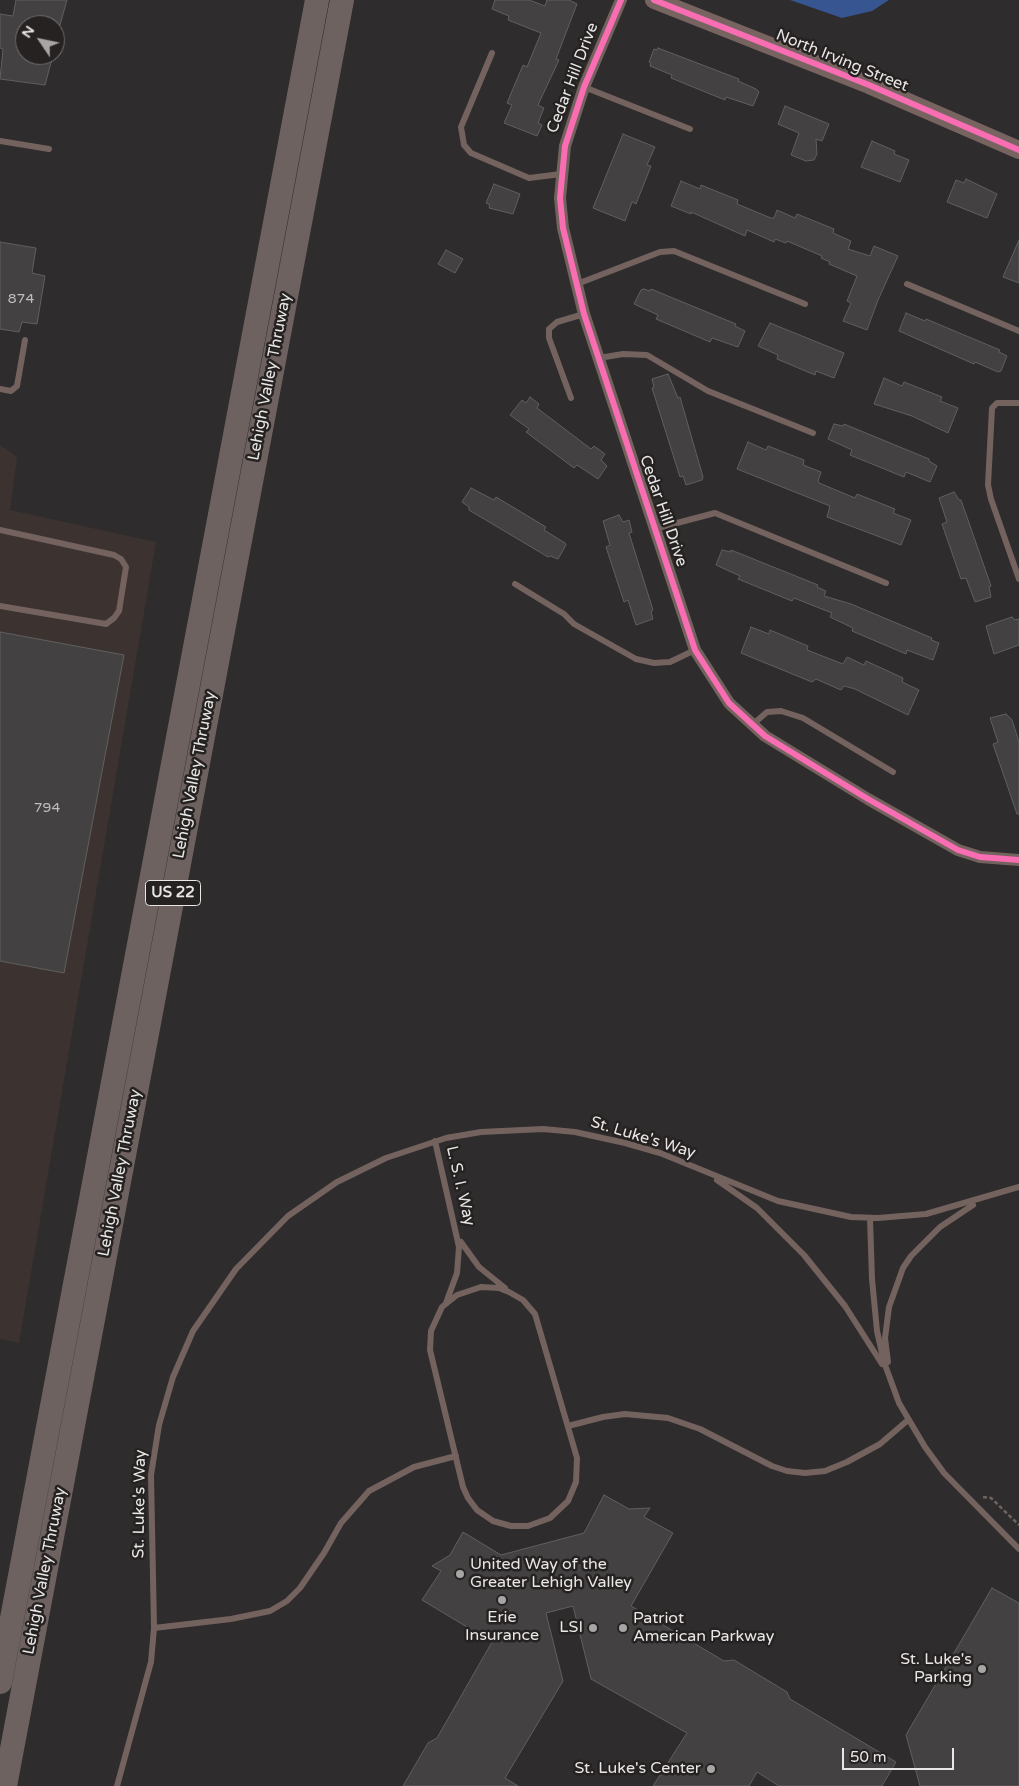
<!DOCTYPE html>
<style>
body{margin:0}
#map{position:relative;width:1019px;height:1786px;overflow:hidden;background:#2e2c2c;font-family:"Varela Round",sans-serif}
canvas{display:block}
.north{position:absolute;left:15px;top:15px;width:50px;height:50px;box-sizing:border-box;background:#252221;border:1px solid #737170;border-radius:50%;rotate:304deg;font-size:14px;font-weight:700;line-height:20px;text-align:center;color:#e9e7e6}
.north::after{content:'';display:block;margin:auto;width:18px;height:22px;background:#a8a6a5;clip-path:polygon(50% 0,100% 100%,50% 72%,0 100%)}
.scale{position:absolute;left:842px;top:1748px;width:112px;height:22px;box-sizing:border-box;border:2px solid #e9e7e6;border-top:0;padding-left:6px;font-size:15px;line-height:18px;white-space:nowrap;color:#e9e7e6;-webkit-text-stroke:4px #252221;paint-order:stroke}
</style>
<div id="map">
<canvas width="1019" height="1786"></canvas>
<div class="north">N</div>
<div class="scale">50 m</div>
</div>
<script>
const c = document.querySelector('canvas').getContext('2d');
c.lineJoin = 'round';
function fillPath(path, color) { c.fillStyle = color; c.fill(path, 'evenodd'); }
const toPath = rows => new Path2D(rows.map(r => 'M' + r).join(''));
function stroke(path, color, width, dash) { c.strokeStyle = color; c.lineWidth = width; c.lineCap = dash ? 'butt' : 'round'; c.setLineDash(dash || []); c.stroke(path); }
function drawText(font, color, halo, rows, align = 'center') {
  c.font = font + ' "Varela Round",sans-serif'; c.lineWidth = 5; c.setLineDash([]); c.textBaseline = 'middle'; c.strokeStyle = halo; c.fillStyle = color; for (const [text, x, y, turn = 0] of rows) {
    c.save(); c.translate(x, y); c.rotate((+turn || 0) * Math.PI / 180); c.textAlign = isNaN(turn) ? turn : align; if (halo) c.strokeText(text, 0, 0); c.fillText(text, 0, 0); c.restore();
  }
}
const built = toPath([
 [0,445,17,457,10,510,156,542,19,1343,0,1339]
]);
const water = toPath([
 [790,0,889,0,872,11,842,18]
]);
const building = toPath([
 [16,0,67,0,60,25,25,25,25,55,53,55,45,85,0,79,3,49,0,48,0,14,13,16,16,0],
 [495,0,529,0,545,6,547,0,569,0,577,4,556,59,559,60,538,105,544,108,538,123,542,125,537,136,504,123,512,105,507,103,523,65,527,67,541,33,508,20,509,16,492,9,495,0],
 [658,48,739,79,738,81,756,89,759,92,753,106,726,97,725,100,671,78,672,75,650,66,651,63,649,62,654,49,657,50,658,48],
 [785,106,829,124,822,141,816,139,817,154,814,160,806,161,791,155,799,133,778,124,785,106],
 [623,134,655,147,647,165,651,166,636,204,632,202,625,221,593,208,623,134],
 [872,141,895,151,894,154,909,160,900,182,861,167,872,141],
 [966,179,997,194,987,218,947,202,956,180,964,183,966,179],
 [681,181,700,189,701,185,738,200,737,204,771,218,774,218,777,210,795,218,797,214,834,229,833,233,851,241,848,249,870,256,874,246,898,256,878,300,867,330,843,321,851,303,847,301,857,276,829,264,830,262,821,258,822,256,787,241,786,243,775,239,774,242,747,230,745,236,691,212,691,214,671,206,681,181],
 [494,184,520,194,513,214,489,208,490,205,486,203,494,184],
 [1019,240,1019,283,1003,277,1019,240],
 [0,242,36,248,32,273,45,276,37,324,22,322,19,332,0,329,0,242],
 [446,250,463,259,455,273,438,264,446,250],
 [644,289,650,291,651,289,736,324,735,326,745,331,738,347,712,338,710,342,656,319,658,315,634,304,641,290,644,289],
 [906,313,925,321,926,319,1000,350,999,352,1007,356,1001,371,998,372,975,362,974,364,899,331,906,313],
 [770,323,844,353,834,378,816,371,815,375,777,359,778,355,758,346,770,323],
 [668,374,678,398,680,397,703,477,702,480,686,485,683,476,680,477,652,388,654,387,652,379,668,374],
 [884,378,902,386,904,382,942,397,940,401,958,408,948,433,912,416,874,404,884,378],
 [530,397,539,404,537,408,591,449,594,446,605,454,601,460,607,466,598,479,577,465,574,468,526,432,529,429,510,415,522,400,526,403,530,397],
 [834,424,843,426,844,424,929,459,929,461,937,466,930,482,906,472,904,477,850,455,852,450,828,439,834,424],
 [748,442,766,450,768,446,804,460,803,465,821,472,818,481,819,483,855,498,857,494,895,509,893,513,911,520,901,545,827,517,830,506,737,469,748,442],
 [471,488,494,500,496,497,546,527,544,530,565,543,566,545,558,559,550,556,548,557,469,510,469,507,462,502,471,488],
 [954,492,959,500,961,500,991,586,989,587,991,597,975,602,966,578,961,579,942,524,947,522,939,498,954,492],
 [619,515,623,522,629,520,632,532,629,533,653,610,651,612,653,619,636,625,628,600,624,602,606,547,610,545,603,521,619,515],
 [722,550,731,552,731,550,818,585,817,587,826,591,824,596,851,604,932,638,931,640,939,643,933,660,907,650,906,654,852,631,853,628,830,617,832,613,794,598,792,601,738,579,740,576,716,565,722,550],
 [1012,617,1015,620,1019,619,1019,645,994,654,986,626,1012,617],
 [751,627,769,634,770,630,808,646,807,650,843,664,847,657,864,665,866,661,903,678,902,682,919,690,908,715,855,689,844,686,841,690,816,679,812,682,741,653,751,627],
 [0,632,124,655,64,973,0,961,0,632],
 [1006,714,1012,720,1019,742,1019,814,1017,814,993,744,998,742,990,718,1006,714],
 [604,1495,629,1509,650,1508,644,1517,673,1533,631,1606,724,1661,734,1660,787,1692,790,1699,896,1762,882,1786,779,1786,757,1772,749,1786,653,1786,687,1733,591,1679,573,1606,546,1613,563,1681,505,1778,518,1786,403,1786,428,1743,437,1738,492,1642,422,1600,441,1571,432,1566,450,1555,463,1532,501,1555,584,1533,604,1495],
 [992,1588,1019,1603,1019,1786,920,1786,906,1735,992,1588]
]);
const path = toPath([
 [983,1497,991,1498,1019,1525]
]);
const lane = toPath([
 [492,53,461,127,464,145,471,153,529,178,561,174],
 [584,87,690,129],
 [0,141,49,149],
 [577,284,660,252,674,251,805,304],
 [907,284,1019,331],
 [599,358,623,354,647,355,708,391,813,433],
 [0,389,11,391,17,386,25,340],
 [571,398,549,338,549,329,557,322,584,314],
 [1019,403,997,403,992,408,988,485,991,499,1019,579],
 [654,529,715,513,886,583],
 [0,530,114,555,121,559,126,567,119,611,114,618,106,624,0,606],
 [515,584,564,614,574,624,636,659,654,663,670,662,695,650],
 [752,725,767,712,781,711,803,718,893,772],
 [435,1141,459,1247,457,1273,446,1303],
 [717,1180,757,1208,804,1255,845,1306,882,1364],
 [870,1218,872,1279,877,1331,884,1362,899,1403,925,1447,944,1473,1019,1549],
 [461,1242,479,1267,505,1288],
 [481,1287,499,1288,509,1292,523,1300,535,1314,577,1458,576,1482,568,1501,550,1518,528,1526,511,1526,493,1521,477,1510,468,1498,463,1487,430,1350,431,1331,442,1307,457,1295,481,1287],
 [888,1362,885,1338,889,1307,903,1268,911,1256,940,1227,973,1205],
 [568,1426,603,1417,625,1414,668,1418,700,1429,772,1466,787,1471,805,1473,825,1471,847,1462,880,1444,908,1420],
 [154,1628,231,1619,270,1611,287,1601,300,1588,324,1553,341,1523,369,1491,414,1467,456,1456],
 [117,1786,151,1662,154,1628,151,1475,159,1425,173,1377,193,1331,236,1269,288,1216,337,1182,386,1158,446,1138,481,1132,543,1129,575,1132,625,1143,660,1153,778,1201,851,1217,878,1218,926,1214,1019,1187]
]);
const street = toPath([
 [621,0,584,87,565,146,560,198,563,228,584,314,695,650,729,703,765,736,868,799,958,850,980,857,1019,860]
]);
const secondary = toPath([
 [654,0,869,85,1019,150]
]);
const highway = toPath([
 [0,1682,317,0],
 [5,1786,342,0]
]);
const cycleway = toPath([
 [621,0,584,87,565,146,560,198,563,228,584,314,695,650,729,703,765,736,868,799,958,850,980,857,1019,860],
 [654,0,869,85,1019,150]
]);
const markers = [
 [460,1574,5,"#a8a6a5"],
 [502,1600,5,"#a8a6a5"],
 [593,1628,5,"#a8a6a5"],
 [623,1628,5,"#a8a6a5"],
 [982,1669,5,"#a8a6a5"],
 [711,1769,5,"#a8a6a5"]
];
const numberNames = [
 ["874",21,299],
 ["794",47,808]
];
const shields = [
 [173,893,55]
];
const shieldNames = [
 ["US 22",173,893]
];
const streetNames = [
 ["North Irving Street",842,61,22],
 ["Cedar Hill Drive",573,78,-69],
 ["Lehigh Valley Thruway",270,377,-79],
 ["Cedar Hill Drive",663,511,71],
 ["Lehigh Valley Thruway",195,775,-79],
 ["St. Luke's Way",643,1138,17],
 ["Lehigh Valley Thruway",120,1173,-79],
 ["L. S. I. Way",460,1186,77],
 ["St. Luke's Way",140,1504,-89],
 ["Lehigh Valley Thruway",45,1571,-79]
];
const poiNames = [
 ["United Way of the",470,1565,"left"],
 ["Greater Lehigh Valley",470,1583,"left"],
 ["Erie",502,1618,"center"],
 ["Insurance",502,1636,"center"],
 ["Patriot",633,1619,"left"],
 ["American Parkway",633,1637,"left"],
 ["LSI",583,1628],
 ["St. Luke's",972,1660],
 ["Parking",972,1678],
 ["St. Luke's Center",701,1769]
];
fillPath(built, '#3c3331');
fillPath(water, '#365591');
fillPath(building, '#434141');
stroke(building, '#615f5f', 1);
stroke(path, '#6e6361', 2.5, [4, 2.5]);
stroke(lane, '#74625f', 6);
stroke(street, '#74625f', 12);
stroke(secondary, '#776461', 18);
stroke(highway, '#6d625f', 24);
stroke(cycleway, '#f96db3', 6);
for (const [x, y, r, color] of markers) { const dot = new Path2D(); dot.arc(x, y, r, 0, 2 * Math.PI); c.fillStyle = color; c.fill(dot); stroke(dot, '#252221', 2); }
drawText('14px', '#c0bebd', null, numberNames);
for (const [x, y, w] of shields) { const box = new Path2D(); box.roundRect(x - w / 2, y - 12.5, w, 25, 4); c.fillStyle = '#252221'; c.fill(box); stroke(box, '#e9e7e6', 1); }
drawText('bold 15px', '#e9e7e6', null, shieldNames);
drawText('16px', '#e9e7e6', '#252221', streetNames);
drawText('16px', '#e9e7e6', '#252221', poiNames, 'right');
</script>
